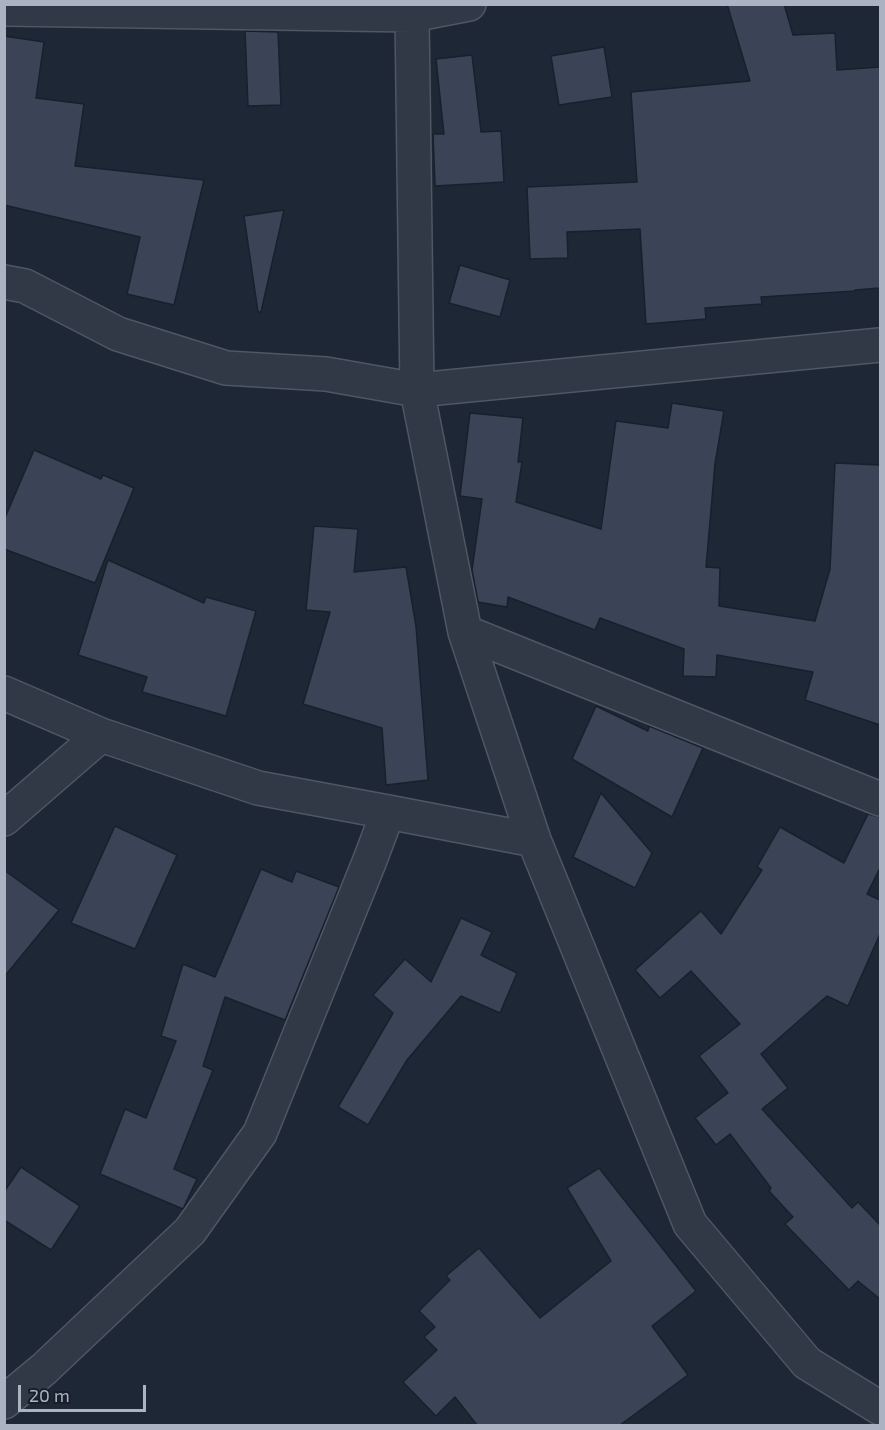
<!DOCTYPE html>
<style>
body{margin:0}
#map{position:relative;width:885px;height:1430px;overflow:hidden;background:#1e2735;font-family:"Exo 2",sans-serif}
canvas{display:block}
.frame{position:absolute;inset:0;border:6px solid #abb3c3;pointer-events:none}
.scale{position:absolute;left:18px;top:1385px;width:128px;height:27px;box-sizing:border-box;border:3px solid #abb3c3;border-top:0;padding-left:8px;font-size:18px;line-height:21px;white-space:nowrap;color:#abb3c3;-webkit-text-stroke:4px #181e2a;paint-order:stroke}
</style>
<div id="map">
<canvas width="885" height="1430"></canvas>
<div class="frame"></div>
<div class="scale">20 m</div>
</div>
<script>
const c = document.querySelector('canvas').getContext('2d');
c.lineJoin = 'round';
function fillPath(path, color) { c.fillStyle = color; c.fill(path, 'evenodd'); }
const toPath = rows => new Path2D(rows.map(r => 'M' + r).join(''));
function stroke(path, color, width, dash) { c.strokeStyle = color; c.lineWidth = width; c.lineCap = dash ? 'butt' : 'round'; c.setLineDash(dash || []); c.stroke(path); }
const building = toPath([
 [727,4,784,4,793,35,835,33,837,70,880,67,880,288,855,290,855,291,761,297,762,304,705,308,706,319,646,324,640,229,567,232,568,258,530,259,527,187,637,182,631,92,750,81,727,4],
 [245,31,278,32,281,105,248,106,245,31],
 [4,36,44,42,36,98,84,104,75,166,204,180,174,305,127,294,140,237,4,205,4,36],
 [604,47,612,97,559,105,551,56,604,47],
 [472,55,481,132,501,131,504,182,435,186,433,134,444,134,436,59,472,55],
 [284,210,261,312,258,312,244,216,284,210],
 [460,265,510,280,500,317,449,303,460,265],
 [672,403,724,411,715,464,706,567,720,568,719,606,815,621,830,569,835,463,880,465,880,725,805,700,813,672,717,655,716,677,683,676,684,649,600,618,595,630,508,597,507,607,478,602,472,570,482,499,460,496,470,413,523,418,518,462,522,462,516,502,601,529,616,421,668,428,672,403],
 [34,450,101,479,103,475,134,488,95,583,4,549,4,520,34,450],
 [314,526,358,529,354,572,406,567,416,626,428,780,386,785,382,728,303,704,330,612,306,610,314,526],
 [108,560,204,603,206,597,256,611,226,716,142,692,147,677,78,655,108,560],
 [596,706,648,731,649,726,703,748,672,817,572,759,596,706],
 [601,793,652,853,635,888,573,857,601,793],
 [868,814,880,817,880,868,867,894,880,900,880,934,848,1006,827,996,761,1054,788,1088,762,1109,852,1208,858,1202,880,1225,880,1299,858,1281,849,1290,785,1224,793,1217,769,1191,771,1188,730,1134,716,1145,695,1118,728,1093,699,1056,740,1024,691,971,660,998,635,970,701,911,721,934,762,870,757,867,780,827,844,863,868,814],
 [115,826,177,855,135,949,71,923,115,826],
 [261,869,292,882,296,871,339,887,285,1020,225,997,203,1066,213,1070,174,1169,197,1179,183,1209,100,1174,125,1109,146,1118,176,1041,161,1036,183,964,215,977,261,869],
 [4,870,59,910,4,977,4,870],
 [461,918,492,932,481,955,517,973,500,1013,461,996,407,1060,368,1125,338,1107,393,1013,373,995,405,959,431,982,461,918],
 [21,1167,80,1206,51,1250,4,1220,4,1192,21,1167],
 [599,1168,696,1291,652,1326,688,1375,620,1425,477,1425,455,1397,436,1416,403,1382,437,1350,424,1337,435,1327,419,1311,450,1280,446,1276,479,1248,540,1318,611,1261,567,1188,599,1168]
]);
const minor = toPath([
 [409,4,412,15,417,390,465,632,534,840,690,1224,807,1363,880,1408],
 [4,9,412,15,469,4],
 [4,282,25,286,118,334,226,368,326,374,417,390,880,345],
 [465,632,880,799],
 [4,693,101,735,258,788,388,812],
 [4,819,101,735],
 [4,1402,44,1369,190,1231,260,1133,370,860,388,812,534,840]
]);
fillPath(building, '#3a4456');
stroke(building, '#19202c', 1.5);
stroke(minor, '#4f5664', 36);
stroke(minor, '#323946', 33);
</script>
